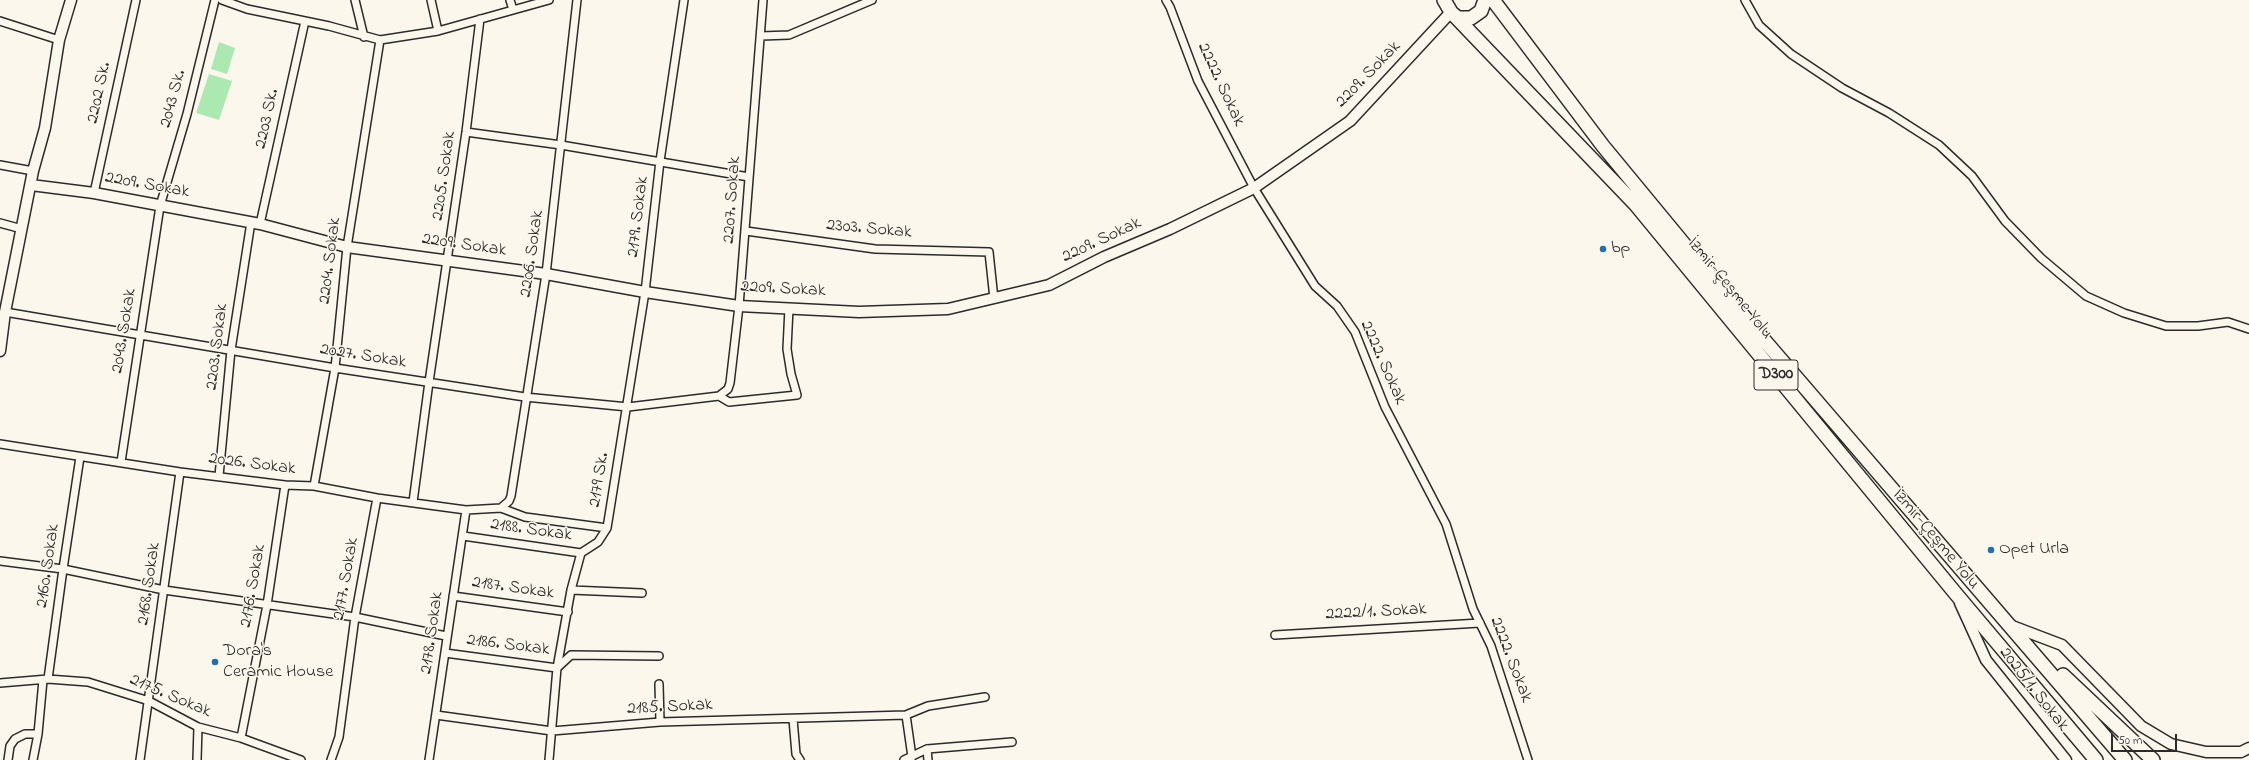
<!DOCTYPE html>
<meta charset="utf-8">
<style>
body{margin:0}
#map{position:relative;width:2249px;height:760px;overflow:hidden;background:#fbf7ec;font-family:"Indie Flower",sans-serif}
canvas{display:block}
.scale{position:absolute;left:2111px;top:734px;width:66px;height:18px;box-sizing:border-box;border:2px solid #2b2b2b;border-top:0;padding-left:5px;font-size:12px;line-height:14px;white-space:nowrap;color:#2b2b2b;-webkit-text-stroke:3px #fbf7ec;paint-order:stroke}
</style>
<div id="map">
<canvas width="2249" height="760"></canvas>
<div class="scale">50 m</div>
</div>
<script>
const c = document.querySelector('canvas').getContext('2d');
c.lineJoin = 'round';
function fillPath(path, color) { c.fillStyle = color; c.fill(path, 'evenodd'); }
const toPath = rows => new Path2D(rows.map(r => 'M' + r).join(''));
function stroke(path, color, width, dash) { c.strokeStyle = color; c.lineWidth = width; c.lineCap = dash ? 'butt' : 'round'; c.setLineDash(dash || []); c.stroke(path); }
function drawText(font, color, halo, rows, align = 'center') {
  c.font = font + ' "Indie Flower",sans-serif'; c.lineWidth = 3; c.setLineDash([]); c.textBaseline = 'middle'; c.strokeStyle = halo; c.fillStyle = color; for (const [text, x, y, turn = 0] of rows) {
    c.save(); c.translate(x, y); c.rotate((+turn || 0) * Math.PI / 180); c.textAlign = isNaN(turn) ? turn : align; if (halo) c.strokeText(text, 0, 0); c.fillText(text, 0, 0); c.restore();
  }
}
const green = toPath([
 [219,42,235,48,227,74,211,69],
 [209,74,232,81,219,120,196,113]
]);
const street = toPath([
 [222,0,247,9,329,26,380,40,438,31,549,0],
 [355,0,364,37],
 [431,0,438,31],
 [510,0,513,10],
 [1166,0,1170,7,1198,81,1254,188,1315,286,1337,306,1355,332,1385,407,1446,524,1473,609,1491,646,1528,760],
 [1745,0,1759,25,1791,54,1842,88,1889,113,1939,145,1972,176,2005,221,2041,258,2086,296,2124,313,2166,326,2198,326,2228,322,2249,329],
 [0,21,59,40],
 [761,36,789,35,872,0],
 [466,132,561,145,749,177],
 [0,165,33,171],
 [94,193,136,0],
 [0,223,22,229],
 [260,224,305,21],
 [746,231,875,249,989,252,994,299],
 [5,312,335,368,525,397,628,407,719,396,728,389,730,383,739,306,763,0],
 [719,396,729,402,797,395,791,374,787,349,789,308],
 [0,444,180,472,285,485,314,486,377,498,466,510,501,508],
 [121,462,160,206,187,114,215,0],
 [219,476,231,350,251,222],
 [314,486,335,368,347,247,380,40],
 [413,502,429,382,466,132,480,19],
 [501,508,509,501,511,496,546,274,577,0],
 [501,508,525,517,607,528],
 [463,536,581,553,598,542,607,528,645,292,660,161,684,0],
 [0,561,63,569,164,590,355,617,446,636],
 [571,590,642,593],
 [453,596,568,612],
 [1275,635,1480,623],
 [445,653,557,668,571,655,659,656],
 [48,679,63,569,80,457],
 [0,683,48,679,88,682,149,701,198,727,241,738,301,760],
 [659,684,660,722],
 [436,715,552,731,660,722,906,715,928,706,985,697],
 [906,715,912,757],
 [793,719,796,754,800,760],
 [241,738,267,605,285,485],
 [927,749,1012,742],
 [8,760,10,746,15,739,25,734,38,734],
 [33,760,38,734,43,680],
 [140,760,180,472],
 [197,760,198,727],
 [331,760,339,737,355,617,377,498],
 [429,760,466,510],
 [549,760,557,668,571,590,581,553],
 [904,760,927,749,928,760]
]);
const secondary = toPath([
 [31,185,94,193,260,224,347,247,546,274,645,292,739,306,859,312,948,309,1049,285,1104,257,1170,229,1254,188,1350,121,1451,12],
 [0,351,5,312,33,171,45,128,59,40,71,0],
 [1960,603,1986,660,2066,760],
 [2012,626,2062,645,2141,726,2171,744,2206,752,2241,752,2249,748]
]);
const highway = toPath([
 [1444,0,1451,12,1636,205,1956,594,2096,760],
 [1493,0,1603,146,1740,312,2125,760],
 [1453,14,1458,18,1471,18,1481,11,1485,0],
 [2063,675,2153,760]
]);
const markers = [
 [1603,249,4,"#1f6fb2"],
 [1991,550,4,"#1f6fb2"],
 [215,662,4,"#1f6fb2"]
];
const shields = [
 [1776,375,44]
];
const shieldNames = [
 ["D300",1776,375]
];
const streetNames = [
 ["2209. Sokak",1369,75,-46],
 ["2222. Sokak",1220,85,65],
 ["2202 Sk.",100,93,-78],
 ["2043 Sk.",174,99,-75],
 ["2203 Sk.",268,119,-78],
 ["2205. Sokak",445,176,-82],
 ["2209. Sokak",147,186,10],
 ["2207. Sokak",733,200,-86],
 ["2179. Sokak",639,217,-83],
 ["2303. Sokak",869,230,5],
 ["2209. Sokak",1102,241,-25],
 ["2209. Sokak",464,246,8],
 ["2206. Sokak",533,254,-82],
 ["2204. Sokak",331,261,-83],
 ["İzmir-Çeşme Yolu",1729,289,51],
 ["2209. Sokak",783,290,3],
 ["2043. Sokak",125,331,-81],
 ["2203. Sokak",218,347,-83],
 ["2027. Sokak",363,357,9],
 ["2222. Sokak",1382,363,66],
 ["2026. Sokak",252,465,7],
 ["2179 Sk.",600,480,-81],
 ["2188. Sokak",531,531,8],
 ["İzmir-Çeşme Yolu",1935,540,50],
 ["2160. Sokak",49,566,-82],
 ["2177. Sokak",347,579,-80],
 ["2168. Sokak",150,584,-82],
 ["2176. Sokak",254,586,-80],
 ["2187. Sokak",513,589,8],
 ["2222/1. Sokak",1376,613,-3],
 ["2178. Sokak",433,633,-82],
 ["2186. Sokak",508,646,7],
 ["2222. Sokak",1510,660,69],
 ["2025/1. Sokak",2033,690,52],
 ["2175. Sokak",170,697,23],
 ["2185. Sokak",670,708,-3]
];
const poiNames = [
 ["bp",1611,249],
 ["Opet Urla",1999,550],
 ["Dora's",223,652],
 ["Ceramic House",223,673]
];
fillPath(green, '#abe9b0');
stroke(street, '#2b2b2b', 10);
stroke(secondary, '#2b2b2b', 13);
stroke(highway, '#2b2b2b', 16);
stroke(street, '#fbf7ec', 7);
stroke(secondary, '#fbf7ec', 10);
stroke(highway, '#fbf7ec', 13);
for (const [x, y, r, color] of markers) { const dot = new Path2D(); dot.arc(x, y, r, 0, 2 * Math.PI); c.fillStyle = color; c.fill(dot); stroke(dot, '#fbf7ec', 1.5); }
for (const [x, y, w] of shields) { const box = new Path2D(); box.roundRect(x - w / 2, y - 15, w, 30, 3); c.fillStyle = '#fbf7ec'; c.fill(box); stroke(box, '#2b2b2b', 1); }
drawText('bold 17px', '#2b2b2b', null, shieldNames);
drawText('18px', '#2b2b2b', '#fbf7ec', streetNames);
drawText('18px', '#2b2b2b', '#fbf7ec', poiNames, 'left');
</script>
